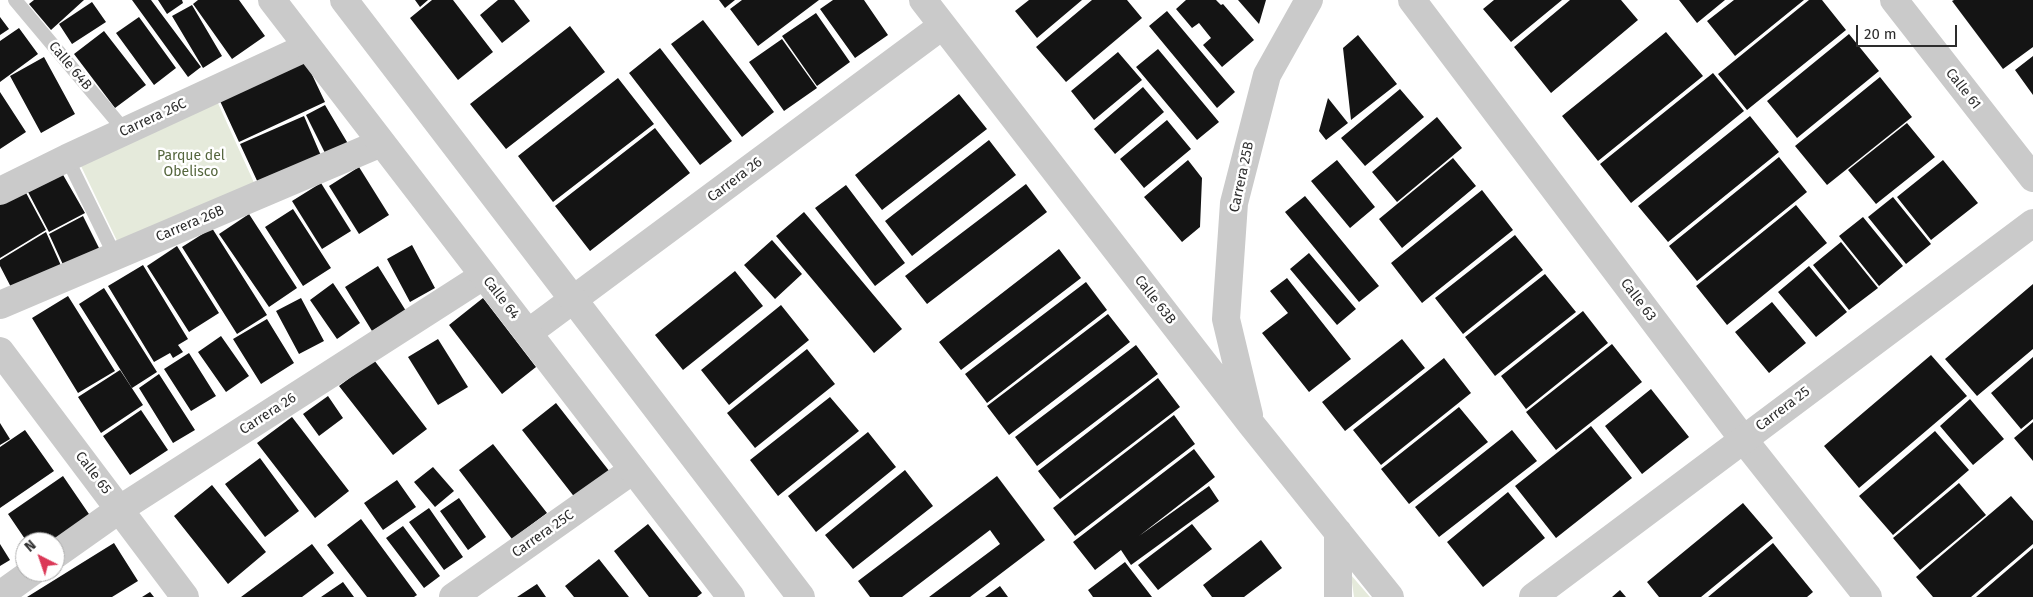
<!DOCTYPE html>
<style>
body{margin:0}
#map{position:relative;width:2033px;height:597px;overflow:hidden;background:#fff;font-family:"Fira Sans",sans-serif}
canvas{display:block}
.north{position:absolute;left:15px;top:532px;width:50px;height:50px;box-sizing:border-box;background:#fff;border:1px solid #ababab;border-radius:50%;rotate:319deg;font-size:14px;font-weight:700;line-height:20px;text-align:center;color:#2d2d2d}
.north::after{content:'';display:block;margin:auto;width:18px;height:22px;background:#db3857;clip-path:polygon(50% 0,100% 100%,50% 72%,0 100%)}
.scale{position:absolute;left:1856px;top:25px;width:101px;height:22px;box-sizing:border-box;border:2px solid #2d2d2d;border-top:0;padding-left:6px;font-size:15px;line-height:18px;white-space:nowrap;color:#2d2d2d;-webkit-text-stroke:4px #fff;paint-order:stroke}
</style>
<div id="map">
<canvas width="2033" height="597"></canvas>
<div class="north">N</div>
<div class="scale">20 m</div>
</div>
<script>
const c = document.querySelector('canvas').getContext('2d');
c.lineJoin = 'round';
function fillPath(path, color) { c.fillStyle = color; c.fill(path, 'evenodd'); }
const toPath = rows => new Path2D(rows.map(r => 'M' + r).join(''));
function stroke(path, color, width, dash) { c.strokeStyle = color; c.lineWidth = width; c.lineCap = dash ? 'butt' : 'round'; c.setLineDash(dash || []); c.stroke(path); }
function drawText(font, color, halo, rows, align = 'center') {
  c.font = font + ' "Fira Sans",sans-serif'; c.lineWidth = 5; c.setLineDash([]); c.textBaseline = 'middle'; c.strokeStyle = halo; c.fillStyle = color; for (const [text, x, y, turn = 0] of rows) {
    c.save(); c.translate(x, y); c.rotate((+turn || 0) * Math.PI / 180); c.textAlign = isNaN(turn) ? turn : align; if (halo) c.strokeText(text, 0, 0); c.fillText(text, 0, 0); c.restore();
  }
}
const green = toPath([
 [217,101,256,187,119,245,80,164],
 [1351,575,1370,597,1354,597]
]);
const building = toPath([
 [34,0,84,0,51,30,29,4],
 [132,0,151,0,201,67,188,77],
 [158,0,182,0,183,3,167,14],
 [198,0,239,0,265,36,232,59,193,4],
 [415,0,428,0,420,7],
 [432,0,453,0,493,52,458,80,410,18],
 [498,0,514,0,530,21,502,43,480,15],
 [719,0,735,0,725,8],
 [742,0,819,0,758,46,730,9],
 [833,0,864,0,888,35,855,58,820,9],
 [1029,0,1082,0,1037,38,1015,11],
 [1092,0,1127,0,1142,18,1066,82,1036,47],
 [1186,0,1216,0,1221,5,1223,4,1254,40,1222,67,1203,45,1211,38,1199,23,1192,28,1176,9],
 [1238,0,1266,0,1259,24],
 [1494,0,1562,0,1511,42,1483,9],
 [1570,0,1621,0,1638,20,1551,93,1514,47],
 [1679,0,1725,0,1697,23],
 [1734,0,1804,0,1735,56,1707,21],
 [1809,0,1822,0,1846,30,1747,110,1718,74],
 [1954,0,2033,0,2033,47,2003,69,1952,1],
 [92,2,106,22,72,44,59,24],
 [192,5,222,56,203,68,172,16],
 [1167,11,1235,92,1217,108,1149,26],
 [816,13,850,62,817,86,782,36],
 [0,17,9,29,0,35],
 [139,17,176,68,154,85,116,33],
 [703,20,774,112,742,137,671,44],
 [570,26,605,72,506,149,470,104],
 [19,28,38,54,0,82,0,41],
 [104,31,146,85,115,108,74,54],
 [1666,32,1703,76,1598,161,1562,116],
 [1849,34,1879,71,1797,138,1767,101],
 [1358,35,1397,84,1351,120,1343,48],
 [782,39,817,88,784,111,749,62],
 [660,48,732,141,700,165,629,73],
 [1158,49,1219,122,1197,140,1136,67],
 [1118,52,1142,80,1094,120,1071,91],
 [2033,56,2033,95,2015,70],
 [44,57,75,114,41,133,10,76],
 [306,62,325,102,239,142,220,101],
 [1713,73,1744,111,1631,203,1600,164],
 [1880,77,1912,117,1827,185,1795,146],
 [618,78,654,124,553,202,518,156],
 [1143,87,1164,112,1115,154,1094,129],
 [1400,89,1424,117,1365,166,1341,138],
 [0,92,26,132,0,149],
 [959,94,987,129,882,210,855,175],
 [1328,98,1348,123,1326,140,1319,131],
 [325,105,350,147,327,157,306,115],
 [304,116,322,158,259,185,240,144],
 [1750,116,1779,152,1668,242,1638,206],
 [1437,117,1462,148,1397,202,1372,172],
 [1167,120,1191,149,1144,188,1120,159],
 [1907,123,1935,157,1876,204,1848,170],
 [655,128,690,173,590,251,555,206],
 [989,140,1016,175,912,256,885,221],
 [1779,157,1807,192,1697,281,1669,246],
 [1453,158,1476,186,1402,248,1379,219],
 [1188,160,1202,178,1200,227,1182,242,1144,197],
 [1337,160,1375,207,1350,228,1311,181],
 [1943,160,1978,203,1931,240,1897,197],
 [359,167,389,215,359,234,329,186],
 [62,173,85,213,49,232,28,192],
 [321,183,351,231,322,249,292,201],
 [1026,184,1047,212,927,304,905,276],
 [846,185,905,263,875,286,815,208],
 [24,189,46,230,0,258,0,204],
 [1482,190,1513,230,1422,303,1391,263],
 [1305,196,1379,286,1359,302,1285,212],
 [1893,197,1931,244,1906,264,1868,217],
 [1796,205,1827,243,1727,325,1696,286],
 [293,209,331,268,303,286,265,227],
 [804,212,902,329,874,353,776,236],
 [249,214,297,288,269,307,219,234],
 [83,216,100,250,65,269,49,234],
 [1863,217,1903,266,1879,286,1839,236],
 [212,228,267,315,237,334,182,247],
 [46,232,63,270,13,291,0,266,0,260],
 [1515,235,1543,270,1463,334,1435,298],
 [772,240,802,274,775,299,744,265],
 [1841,242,1878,288,1849,310,1813,265],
 [412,245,435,288,410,302,387,259],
 [177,246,219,313,189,332,147,266],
 [1059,249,1081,278,961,370,939,342],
 [1309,253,1356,309,1337,325,1290,269],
 [143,265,188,339,178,345,183,352,173,358,170,353,154,362,108,286],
 [378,266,406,311,372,331,345,287],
 [1809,266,1847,312,1816,337,1778,292],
 [735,271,763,306,683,370,655,335],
 [1545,274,1576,312,1495,376,1465,337],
 [1287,278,1351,359,1309,392,1262,333,1288,313,1270,291],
 [1086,282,1107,310,987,403,965,374],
 [333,283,360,323,337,339,310,300],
 [2033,284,2033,349,1977,396,1945,359],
 [104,288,157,372,132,388,79,304],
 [68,296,115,371,78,393,32,318],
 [301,298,324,341,299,354,276,311],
 [483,298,536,367,502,394,449,325],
 [1772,302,1806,343,1769,373,1735,332],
 [781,305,809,340,729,405,701,370],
 [1583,311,1608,343,1526,409,1501,376],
 [1108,314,1130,342,1009,435,987,406],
 [267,319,294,363,261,384,233,339],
 [221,336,249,376,226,392,198,352],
 [438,339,468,387,438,405,408,357],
 [1402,339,1425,368,1345,431,1322,402],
 [1612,344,1642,382,1556,450,1526,412],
 [1136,345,1158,374,1037,466,1015,437],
 [807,349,835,384,755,448,727,413],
 [189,353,216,396,191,411,164,369],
 [1931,355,1967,396,1859,488,1824,446],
 [2033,357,2033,419,2021,429,1991,393],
 [1444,358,1471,393,1381,465,1353,430],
 [374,360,427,429,393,455,339,386],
 [120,370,143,405,101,433,78,397],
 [159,374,195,430,173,443,139,388],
 [1158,378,1180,407,1060,499,1038,471],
 [1651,389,1689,437,1642,474,1605,426],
 [328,396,343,418,319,436,303,414],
 [830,397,859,431,778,496,750,460],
 [1970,399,2004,439,1973,465,1940,426],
 [556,403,610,472,576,499,522,430],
 [1459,407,1488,442,1409,504,1381,469],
 [141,410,168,450,130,475,103,436],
 [1174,415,1195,444,1075,536,1053,508],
 [292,417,349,491,315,518,257,443],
 [2033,422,2033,461,2014,438],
 [0,423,10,439,0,445],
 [1591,426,1632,478,1556,538,1515,486],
 [25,430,54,471,0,508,0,447],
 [1512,430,1537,461,1439,537,1415,507],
 [1935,431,1969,470,1893,535,1859,496],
 [868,432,896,467,816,532,788,496],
 [493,444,547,513,512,539,459,470],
 [1194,449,1215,477,1139,536,1209,486,1219,501,1131,565,1121,550,1095,570,1073,542],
 [260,458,299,511,265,537,225,484],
 [433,467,454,491,435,507,414,482],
 [905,470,933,506,853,569,825,535],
 [63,476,91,517,54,542,27,542,8,514],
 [997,476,1045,540,970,597,929,597,1000,544,990,530,902,597,870,597,858,581],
 [397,480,416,507,383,530,364,503],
 [1959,483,1986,515,1920,570,1893,538],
 [212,485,266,552,228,584,174,516],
 [1508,492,1545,538,1483,587,1447,542],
 [2011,496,2033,521,2033,544,1971,597,1933,597,1916,577],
 [459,498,486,537,468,550,440,511],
 [1743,503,1773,538,1701,597,1659,597,1647,582],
 [429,508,463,557,444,570,409,522],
 [361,519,417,595,414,597,367,597,327,545],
 [648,524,702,593,697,597,649,597,614,551],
 [1192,524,1212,549,1158,590,1138,565],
 [403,526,440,576,424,588,386,538],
 [1261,540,1282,568,1244,597,1212,597,1203,585],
 [114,543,138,581,112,597,27,597],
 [1773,543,1813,592,1807,597,1708,597],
 [0,544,10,560,0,566],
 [312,544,334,573,302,597,241,597],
 [2033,548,2033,597,1976,597],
 [599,559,629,597,574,597,565,586],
 [1125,562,1152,597,1093,597,1088,590],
 [343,582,354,597,321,597],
 [537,584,546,597,517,597],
 [1000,586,1008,597,985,597],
 [1620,590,1626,597,1612,597],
 [150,592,154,597,142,597]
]);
const service = toPath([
 [15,0,125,131],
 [67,158,115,256]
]);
const minor = toPath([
 [923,0,1251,424,1390,597],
 [1412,0,1743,439,1868,597],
 [0,191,67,158,307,47],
 [0,305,381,143],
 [528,333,942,26],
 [0,351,185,597],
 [1249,415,1226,319,1234,203,1267,75,1309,0],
 [1338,532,1338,597],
 [55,555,120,509,483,276],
 [0,595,32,572],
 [453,597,633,470]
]);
const tertiary = toPath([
 [272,0,731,597],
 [344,0,801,597],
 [1894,0,2033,178],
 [1533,597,2033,223]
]);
const streetNames = [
 ["Calle 64B",70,66,50],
 ["Calle 61",1963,89,52],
 ["Carrera 26C",153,118,-25],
 ["Carrera 25B",1242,177,-78],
 ["Carrera 26",735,180,-37],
 ["Carrera 26B",190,224,-23],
 ["Calle 64",501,298,52],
 ["Calle 63B",1155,300,52],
 ["Calle 63",1638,300,53],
 ["Carrera 25",1783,409,-37],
 ["Carrera 26",268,414,-33],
 ["Calle 65",93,473,53],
 ["Carrera 25C",543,534,-35]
];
const parkNames = [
 ["Parque del",191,156],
 ["Obelisco",191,172]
];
fillPath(green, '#e5eadb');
fillPath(building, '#141414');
stroke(service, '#cacaca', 14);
stroke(minor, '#cacaca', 28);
stroke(tertiary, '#cacaca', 28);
drawText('14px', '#2d2d2d', '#fff', streetNames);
drawText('14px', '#55663d', '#fff', parkNames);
</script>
